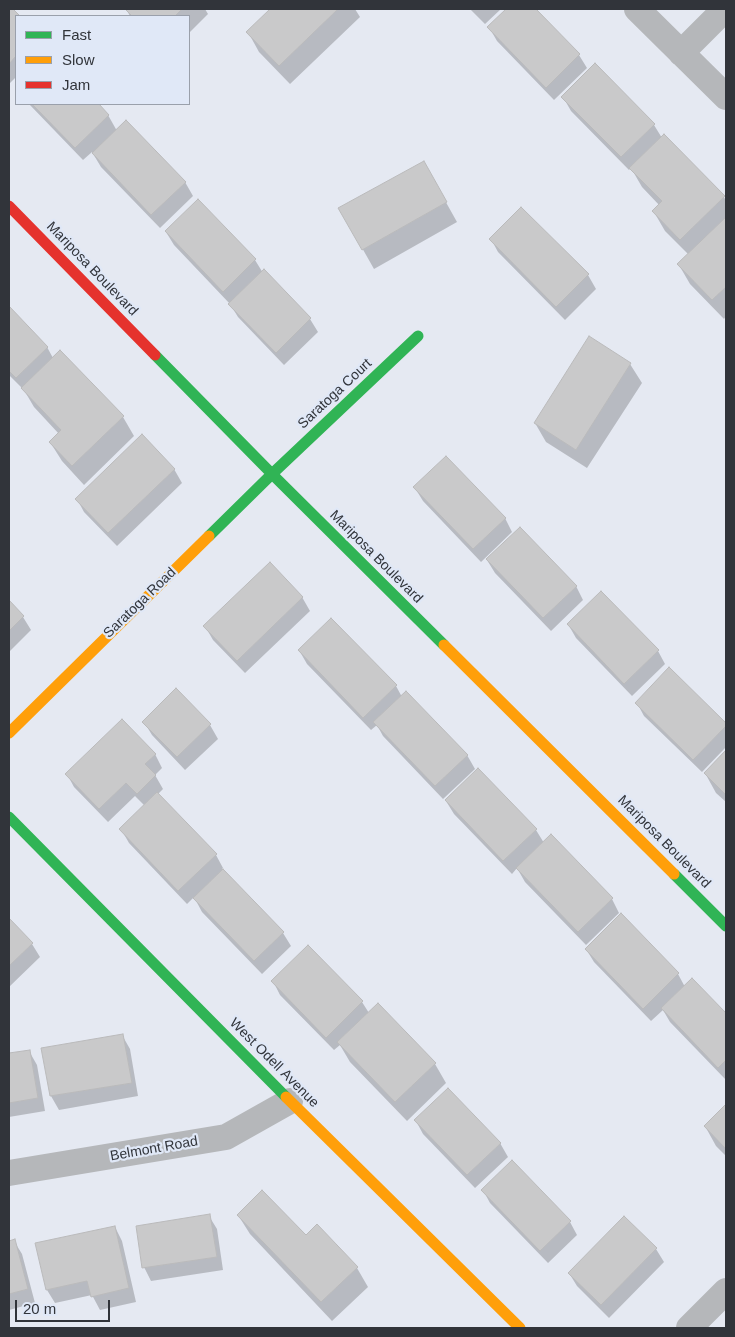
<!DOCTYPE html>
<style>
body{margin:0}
#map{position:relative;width:735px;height:1337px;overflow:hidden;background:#e5e9f2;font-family:Arial,sans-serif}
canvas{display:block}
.frame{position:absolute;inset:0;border:10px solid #31343a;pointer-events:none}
.legend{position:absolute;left:15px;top:15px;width:175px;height:90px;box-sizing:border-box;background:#e0e8f7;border:1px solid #9aa0ab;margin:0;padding:6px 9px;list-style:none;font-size:15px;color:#31343a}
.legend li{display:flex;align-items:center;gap:10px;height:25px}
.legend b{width:25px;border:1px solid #9aa0ab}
.scale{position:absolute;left:15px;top:1300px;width:95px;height:22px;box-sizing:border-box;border:2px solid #31343a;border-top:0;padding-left:6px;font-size:15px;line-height:18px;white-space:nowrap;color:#31343a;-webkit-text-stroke:4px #e0e8f7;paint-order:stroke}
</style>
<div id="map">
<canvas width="735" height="1337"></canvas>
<div class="frame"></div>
<ul class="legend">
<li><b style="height:6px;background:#30b455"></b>Fast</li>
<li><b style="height:6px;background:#ff9f0a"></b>Slow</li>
<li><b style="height:6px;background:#e5322d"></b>Jam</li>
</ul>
<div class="scale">20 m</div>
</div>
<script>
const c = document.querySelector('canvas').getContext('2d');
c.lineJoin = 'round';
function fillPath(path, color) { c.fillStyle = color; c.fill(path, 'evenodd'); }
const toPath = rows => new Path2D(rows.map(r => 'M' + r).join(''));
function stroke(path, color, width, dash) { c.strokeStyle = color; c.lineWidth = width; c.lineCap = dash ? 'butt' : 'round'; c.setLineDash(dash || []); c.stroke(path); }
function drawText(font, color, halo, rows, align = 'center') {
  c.font = font + ' Arial,sans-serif'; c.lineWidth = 4.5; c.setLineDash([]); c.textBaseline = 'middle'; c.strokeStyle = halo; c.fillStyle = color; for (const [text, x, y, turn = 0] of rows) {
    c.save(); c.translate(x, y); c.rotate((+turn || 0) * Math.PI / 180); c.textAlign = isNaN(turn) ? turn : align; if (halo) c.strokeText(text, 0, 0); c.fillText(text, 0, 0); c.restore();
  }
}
const shadow = toPath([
 [9,9,11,9,18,16,16,16,16,77,10,83,9,82],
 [126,9,205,9,208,14,189,33,189,16,130,16],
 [272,9,355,9,360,17,290,84,259,52,248,32],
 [470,9,501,9,485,24],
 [508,9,535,9,579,55,587,68,554,100,497,41,489,27],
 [563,97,654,125,662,138,724,197,726,201,726,316,724,319,690,284,679,265,689,255,665,231,654,212,660,206,642,187,631,168,629,170,571,111],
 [29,104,97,104,108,115,117,131,185,182,193,196,160,228,101,167,92,152,83,160],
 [424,163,457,222,374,269,340,209],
 [198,201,255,260,263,273,264,271,310,319,318,332,284,365,238,317,230,304,174,245,166,232],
 [521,208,588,275,596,289,565,320,498,252,491,239],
 [9,308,47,347,53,358,123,417,134,436,84,485,62,461,50,442,59,434,34,407,24,390,9,375],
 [630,364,642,383,587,468,546,442,535,423],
 [174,469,182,483,117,546,84,512,77,499],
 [415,488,505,518,512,532,481,562,423,501],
 [487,560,576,586,583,600,551,631,495,573],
 [302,597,310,611,245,673,213,640,205,626],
 [9,602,23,617,31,630,9,652],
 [568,624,658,651,665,664,632,696,576,638],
 [299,650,396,686,402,697,467,755,475,769,443,799,383,736,377,725,371,730,307,664],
 [669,669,726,725,726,747,702,772,644,716,637,703],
 [176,690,210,725,218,739,185,770,152,735,144,722],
 [726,752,726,802,716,793,705,773],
 [155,754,162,768,155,775,163,789,157,795,216,855,223,868,222,869,283,933,291,946,262,974,202,912,194,897,187,904,129,843,121,829,145,806,135,796,108,822,74,787,67,774],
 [446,801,536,830,544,843,612,899,619,913,586,945,525,882,517,868,512,874,454,814],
 [621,915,678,974,685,987,692,980,726,1015,726,1080,670,1022,663,1010,651,1021,594,962,586,949],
 [9,920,32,944,40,957,9,987],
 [308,947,362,1002,369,1013,435,1064,446,1083,407,1121,350,1062,340,1045,334,1050,280,995,273,981],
 [122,1035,130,1049,138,1096,59,1110,51,1096,43,1049],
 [29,1051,37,1065,45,1111,9,1117,9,1055],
 [726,1106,726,1156,716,1146,705,1126],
 [416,1121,500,1143,508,1157,475,1188,423,1134],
 [483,1190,570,1222,577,1235,548,1263,490,1203],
 [238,1215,306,1237,357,1268,368,1287,332,1321,250,1234],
 [209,1216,217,1229,223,1270,151,1281,144,1267],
 [624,1217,656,1249,664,1262,609,1318,577,1286,569,1273],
 [115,1227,122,1241,136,1302,100,1310,92,1295,55,1303,47,1290],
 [14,1241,22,1254,35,1303,9,1310,9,1242]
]);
const building = toPath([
 [9,9,13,9,20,16,16,16,16,56,9,64,9,9],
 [125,9,182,9,175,16,132,16,125,9],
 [270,9,338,9,279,66,246,32,270,9],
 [506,9,536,9,580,54,546,88,487,27,506,9],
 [595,63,655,124,621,157,561,97,595,63],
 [32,104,99,104,109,115,75,148,32,104],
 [126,120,186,182,151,215,92,153,126,120],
 [664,134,725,196,680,240,652,211,662,201,629,168,664,134],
 [424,161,447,202,362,250,338,208,424,161],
 [198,199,256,259,223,292,165,231,198,199],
 [521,207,589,274,556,307,489,239,521,207],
 [726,217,726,287,712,300,677,264,726,217],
 [264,269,311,318,276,353,228,304,264,269],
 [9,306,48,347,16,378,9,371,9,306],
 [589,336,631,363,576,450,534,423,589,336],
 [60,350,124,416,72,466,49,442,61,430,21,388,60,350],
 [142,434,175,469,108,533,75,499,142,434],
 [446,456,506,518,473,549,413,487,446,456],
 [520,527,577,586,543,618,486,559,520,527],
 [270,562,303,597,237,661,203,626,270,562],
 [601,591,659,650,624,684,567,624,601,591],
 [9,600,24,616,9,631,9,600],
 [331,618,397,685,363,718,298,650,331,618],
 [669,667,726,723,726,726,693,760,635,703,669,667],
 [176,688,211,724,177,757,142,722,176,688],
 [406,691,468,755,435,786,373,722,406,691],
 [122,719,156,754,145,764,156,775,137,794,126,783,99,809,65,774,122,719],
 [726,750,726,795,704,773,726,750],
 [478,768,537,829,503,861,445,800,478,768],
 [157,792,217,854,178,891,119,829,157,792],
 [551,834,613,898,578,932,516,868,551,834],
 [223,869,284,932,254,961,193,898,223,869],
 [621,913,679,973,643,1009,585,949,621,913],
 [9,918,33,943,9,966,9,918],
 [308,945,363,1001,326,1038,271,981,308,945],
 [692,978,726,1013,726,1060,718,1068,661,1008,692,978],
 [378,1003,436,1063,395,1102,337,1042,378,1003],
 [123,1034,132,1083,50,1096,41,1048,123,1034],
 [30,1050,38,1098,9,1103,9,1053,30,1050],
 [448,1088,501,1143,467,1175,414,1120,448,1088],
 [726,1104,726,1149,704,1126,726,1104],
 [512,1160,571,1221,540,1251,481,1190,512,1160],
 [262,1190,306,1235,317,1224,358,1267,321,1302,237,1215,262,1190],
 [210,1214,217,1257,142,1268,136,1226,210,1214],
 [624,1216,657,1248,601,1305,568,1273,624,1216],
 [115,1226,129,1288,91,1297,87,1281,46,1290,35,1243,115,1226],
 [15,1239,28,1289,9,1294,9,1241,15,1239]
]);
const street = toPath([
 [637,9,726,97],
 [681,53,725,9],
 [9,1173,226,1137,290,1101],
 [689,1328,726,1291]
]);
const fast = toPath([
 [155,355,272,474,444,645],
 [209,536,272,474,418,336],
 [9,817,286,1097],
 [674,874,726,926]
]);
const slow = toPath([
 [444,645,674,874],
 [9,733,209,536],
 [286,1097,520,1328]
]);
const jam = toPath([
 [9,206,155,355]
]);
const streetNames = [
 ["Mariposa Boulevard",92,269,46],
 ["Saratoga Court",335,394,-43],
 ["Mariposa Boulevard",376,557,45],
 ["Saratoga Road",140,603,-44],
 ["Mariposa Boulevard",664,842,45],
 ["West Odell Avenue",274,1063,45],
 ["Belmont Road",154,1149,-10]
];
fillPath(shadow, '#0003');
fillPath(building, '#c9c9ca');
stroke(building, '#bababb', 1);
stroke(street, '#b5b7ba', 26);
stroke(fast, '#30b455', 11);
stroke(slow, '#ff9f0a', 11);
stroke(jam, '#e5322d', 11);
drawText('14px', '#31343a', '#e0e8f7', streetNames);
</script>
